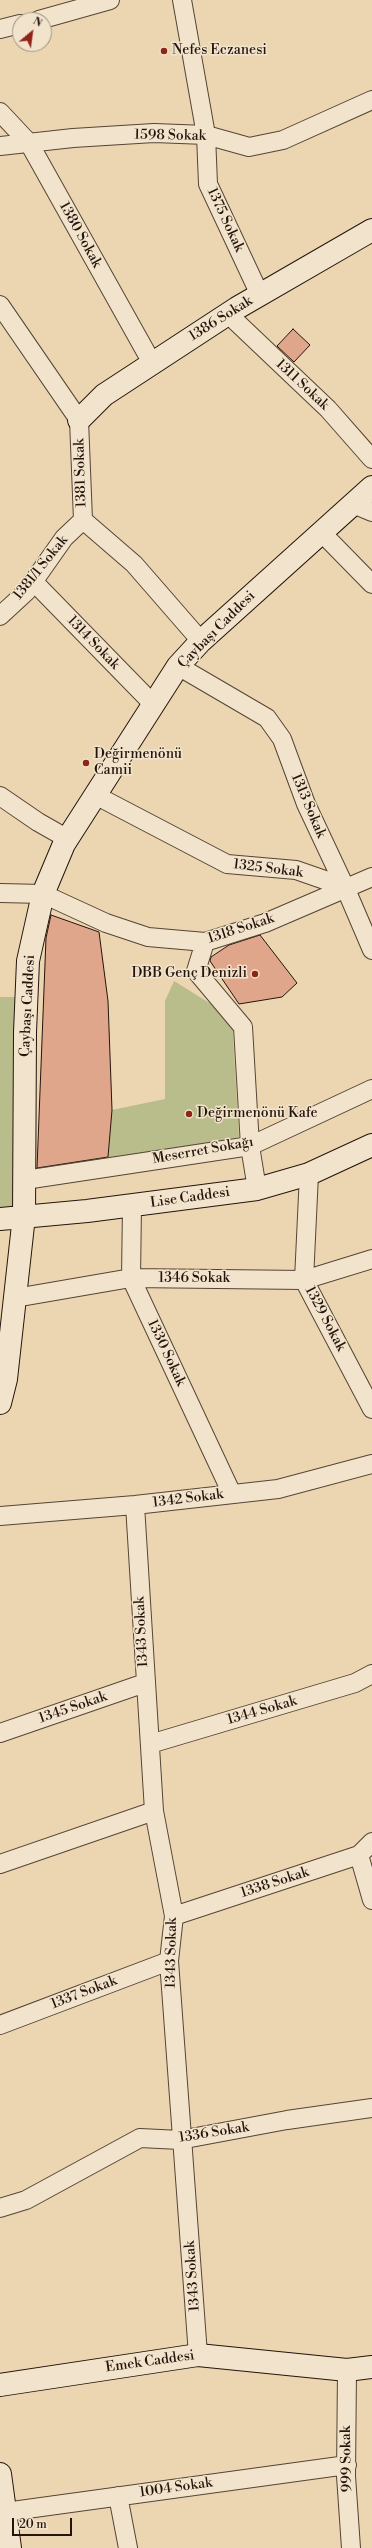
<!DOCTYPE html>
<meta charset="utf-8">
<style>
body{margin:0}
#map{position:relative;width:372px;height:2548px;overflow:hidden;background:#ebd6b1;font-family:"Libre Bodoni",serif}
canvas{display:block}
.north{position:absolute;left:12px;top:12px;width:40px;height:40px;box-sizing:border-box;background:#f2e4cc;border:1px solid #a0917f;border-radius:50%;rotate:29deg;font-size:11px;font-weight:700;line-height:16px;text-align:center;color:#25140c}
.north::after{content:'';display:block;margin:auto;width:14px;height:18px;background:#8f2418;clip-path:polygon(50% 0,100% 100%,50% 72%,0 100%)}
.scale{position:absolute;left:12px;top:2518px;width:60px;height:18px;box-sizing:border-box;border:2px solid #25140c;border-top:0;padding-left:5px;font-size:12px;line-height:14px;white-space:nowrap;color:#25140c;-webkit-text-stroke:3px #f2e4cc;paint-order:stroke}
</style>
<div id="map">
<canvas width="372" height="2548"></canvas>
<div class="north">N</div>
<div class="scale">20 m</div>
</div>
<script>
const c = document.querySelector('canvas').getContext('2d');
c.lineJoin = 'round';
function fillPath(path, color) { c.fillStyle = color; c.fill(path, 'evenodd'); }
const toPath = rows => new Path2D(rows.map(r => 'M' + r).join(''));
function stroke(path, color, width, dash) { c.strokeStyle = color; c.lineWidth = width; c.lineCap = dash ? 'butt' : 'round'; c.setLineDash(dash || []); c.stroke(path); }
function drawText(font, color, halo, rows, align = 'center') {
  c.font = font + ' "Libre Bodoni",serif'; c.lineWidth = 3; c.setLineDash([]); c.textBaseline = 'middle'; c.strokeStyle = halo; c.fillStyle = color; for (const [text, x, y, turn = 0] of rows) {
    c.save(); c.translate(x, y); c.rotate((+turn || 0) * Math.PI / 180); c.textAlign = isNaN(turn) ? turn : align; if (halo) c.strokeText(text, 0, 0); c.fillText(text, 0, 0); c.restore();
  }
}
const green = toPath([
 [174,981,232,1017,239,1137,108,1161,112,1110,165,1099,165,1001],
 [0,997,27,997,24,1216,0,1219]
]);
const building = toPath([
 [293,329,310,345,294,362,277,346,293,329],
 [51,915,99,932,108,1001,112,1110,108,1157,37,1168,46,938,51,915],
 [260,935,297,983,282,997,239,1004,210,961,211,957,229,945,260,935]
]);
const street = toPath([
 [182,0,206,135,208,184,260,295],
 [39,20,110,0],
 [0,29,20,24],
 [0,112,29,143,152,363],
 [0,146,73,138,154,133,206,135,249,147,283,140,372,100],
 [0,305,79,420,83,520,134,564,201,641],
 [228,314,328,409,372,459],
 [353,504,372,512],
 [322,533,372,584],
 [33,581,153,704],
 [0,616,26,592,64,538,83,520],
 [178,666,267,718,282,739,306,804,345,887,372,950],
 [95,795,227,864,296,870,345,887],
 [0,796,38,822,68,839],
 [0,893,43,894,106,923,148,937,205,942,265,923,372,877],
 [205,942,196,971,243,1027,250,1146,257,1189],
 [309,1174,304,1280,372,1409],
 [25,1180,250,1146,372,1089],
 [132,1205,131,1278,232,1494],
 [15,1298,131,1278,304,1280,372,1259],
 [135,1505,154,1811,174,1916,169,1961,198,2355],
 [0,1516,135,1505,278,1489,372,1464],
 [0,1733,145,1683],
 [150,1744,355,1683,372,1674],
 [359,1855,372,1900],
 [0,1864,154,1811],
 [174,1916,359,1855,372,1842],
 [0,2025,169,1961],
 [0,2208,26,2200,140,2138,180,2140,287,2120,372,2108],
 [347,2370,346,2476,351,2548],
 [118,2496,128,2548],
 [5,2512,347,2465]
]);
const secondary = toPath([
 [79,420,104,395,237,308,372,230],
 [0,1219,87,1211,257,1189,309,1174,372,1145],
 [0,1403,6,1379,24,1216,25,1032,28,961,43,894,64,844,178,666,201,641,372,487],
 [0,2385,198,2355,347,2370,372,2367],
 [0,2474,10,2548]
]);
const markers = [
 [164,51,4,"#8f2418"],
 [86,763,4,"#8f2418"],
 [255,974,4,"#8f2418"],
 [189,1114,4,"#8f2418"]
];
const poiNames = [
 ["Nefes Eczanesi",172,51],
 ["Değirmenönü",94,755],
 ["Camii",94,771],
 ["DBB Genç Denizli",247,974,"right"],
 ["Değirmenönü Kafe",197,1114]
];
const streetNames = [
 ["1598 Sokak",170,136,1],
 ["1375 Sokak",225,220,65],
 ["1380 Sokak",80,235,61],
 ["1386 Sokak",221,319,-32],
 ["1311 Sokak",302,385,43],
 ["1381 Sokak",81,473,-92],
 ["1381/1 Sokak",41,568,-51],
 ["Çaybaşı Caddesi",217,630,-45],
 ["1314 Sokak",93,643,46],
 ["1313 Sokak",308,806,67],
 ["1325 Sokak",268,869,7],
 ["1318 Sokak",241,929,-18],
 ["Çaybaşı Caddesi",28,1006,-87],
 ["Meserret Sokağı",203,1151,-10],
 ["Lise Caddesi",190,1198,-8],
 ["1346 Sokak",194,1279],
 ["1329 Sokak",325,1319,62],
 ["1330 Sokak",166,1353,65],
 ["1342 Sokak",188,1499,-7],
 ["1343 Sokak",142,1632,-93],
 ["1345 Sokak",73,1708,-19],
 ["1344 Sokak",262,1711,-16],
 ["1338 Sokak",275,1883,-18],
 ["1343 Sokak",172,1953,-89],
 ["1337 Sokak",84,1993,-21],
 ["1336 Sokak",214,2133,-9],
 ["1343 Sokak",193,2276,-94],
 ["Emek Caddesi",150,2362,-8],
 ["999 Sokak",347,2459,-91],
 ["1004 Sokak",176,2488,-8]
];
fillPath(green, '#b8bd8b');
fillPath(building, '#e0a68b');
stroke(building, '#25140c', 1);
stroke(street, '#564435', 20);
stroke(secondary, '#25140c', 24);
stroke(street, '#f2e4cc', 18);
stroke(secondary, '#f2e4cc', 22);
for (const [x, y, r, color] of markers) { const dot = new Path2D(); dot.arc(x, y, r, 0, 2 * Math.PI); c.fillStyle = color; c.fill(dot); stroke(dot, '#f2e4cc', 1.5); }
drawText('14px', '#25140c', '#f2e4cc', poiNames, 'left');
drawText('14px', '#25140c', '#f2e4cc', streetNames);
</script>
